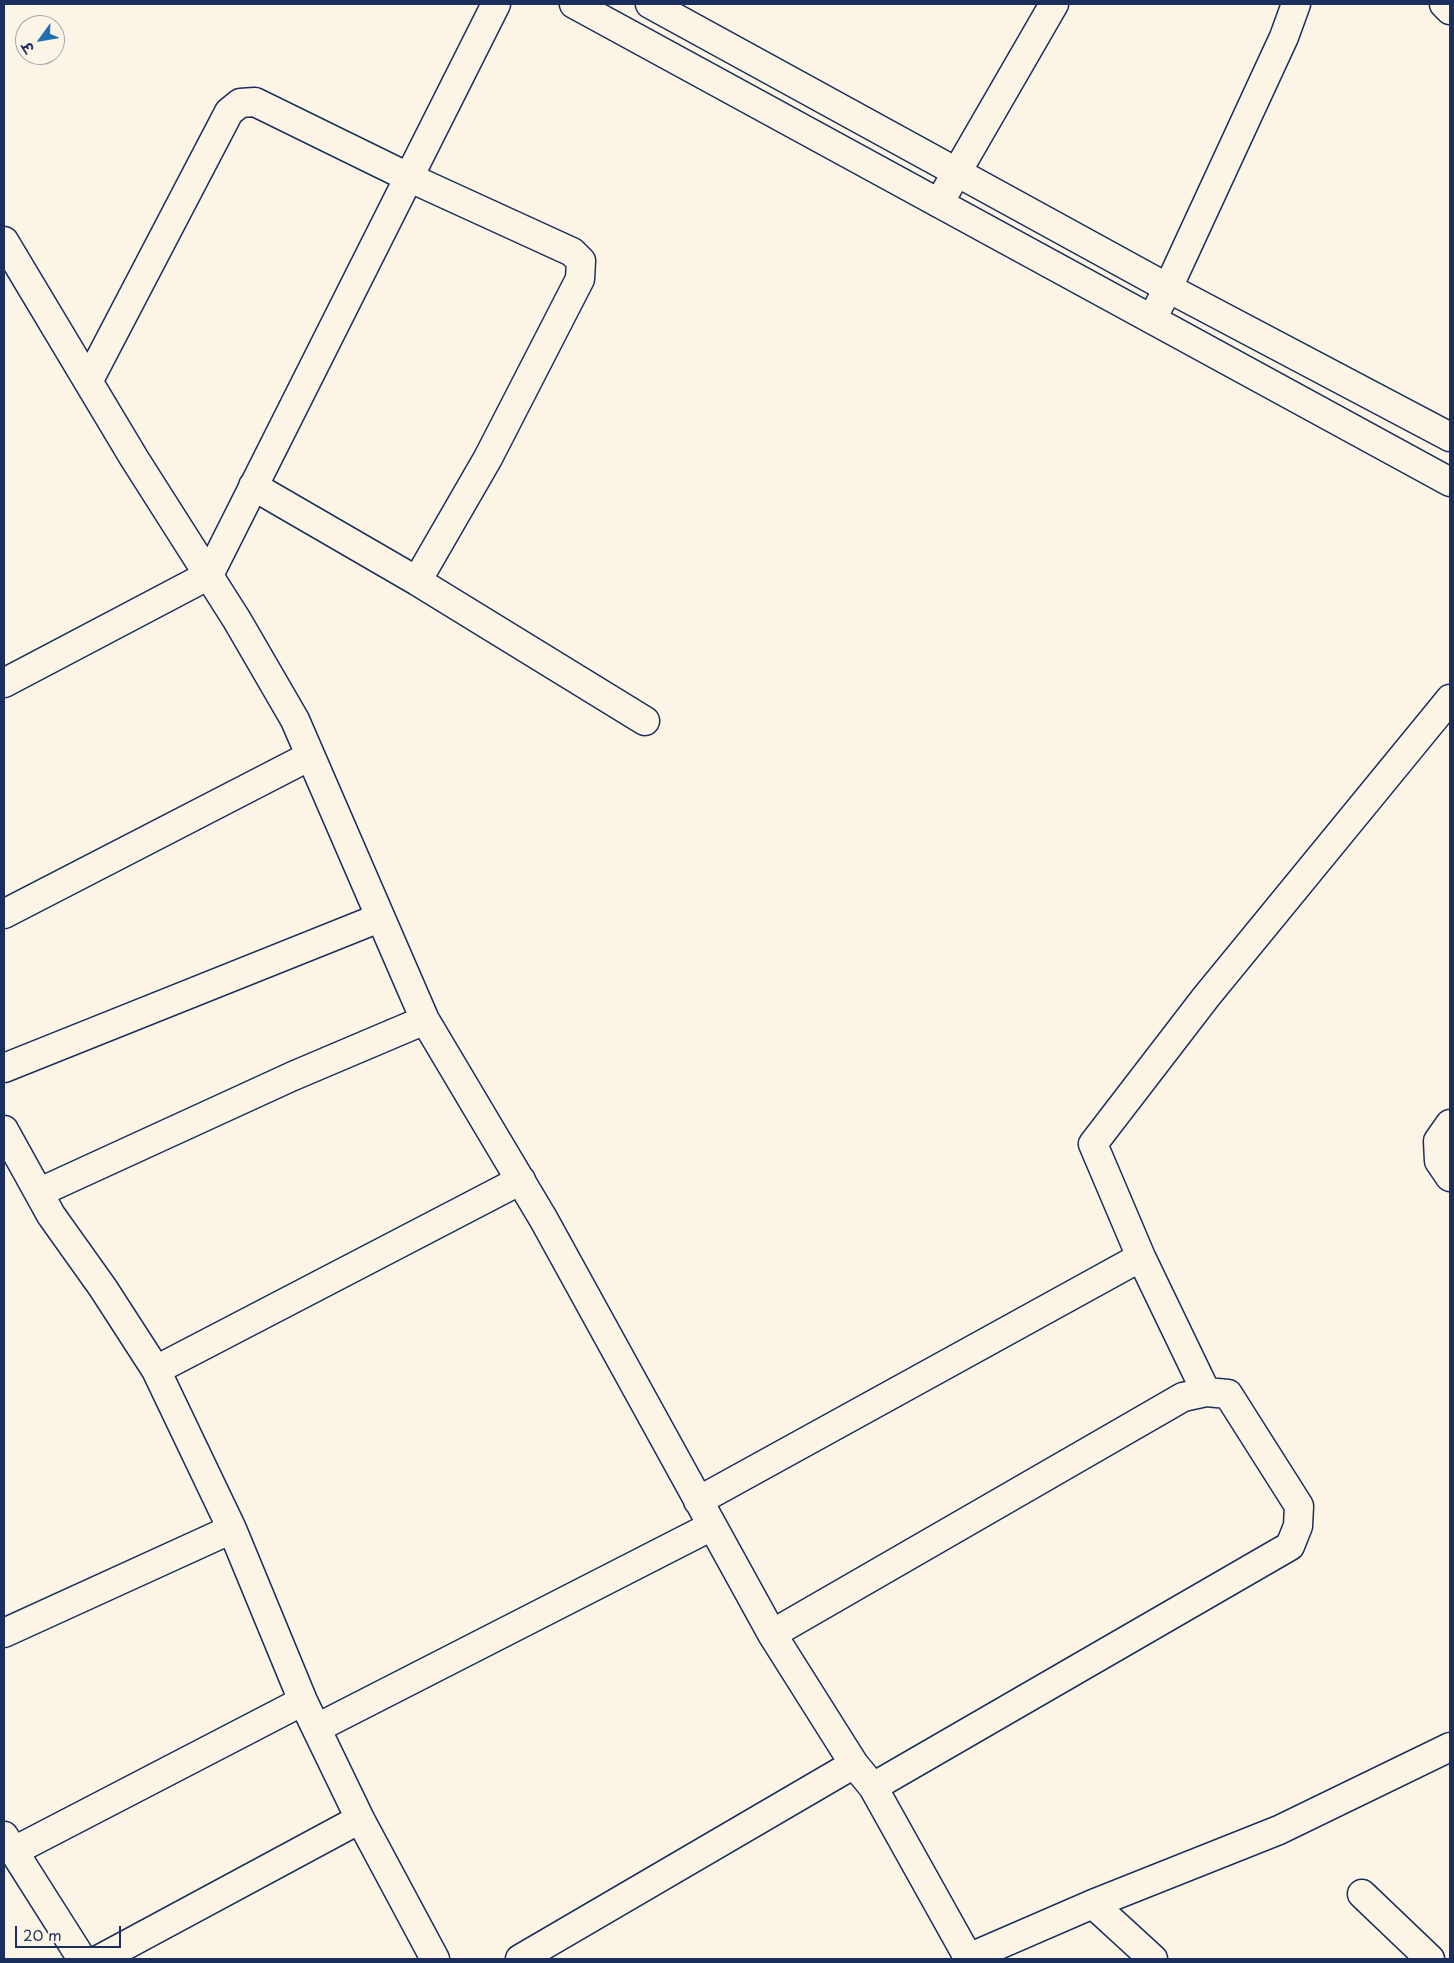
<!DOCTYPE html>
<meta charset="utf-8">
<style>
body{margin:0}
#map{position:relative;width:1454px;height:1963px;overflow:hidden;background:#fcf5e5;font-family:"Playpen Sans","Playpen Sans Deva",sans-serif}
canvas{display:block}
.frame{position:absolute;inset:0;border:5px solid #1b2f5e;pointer-events:none}
.north{position:absolute;left:15px;top:15px;width:50px;height:50px;box-sizing:border-box;background:#fcf5e5;border:1px solid #a2a6af;border-radius:50%;rotate:238deg;font-size:14px;font-weight:700;line-height:20px;text-align:center;color:#1b2f5e}
.north::after{content:'';display:block;margin:auto;width:18px;height:22px;background:#1f6fb2;clip-path:polygon(50% 0,100% 100%,50% 72%,0 100%)}
.scale{position:absolute;left:15px;top:1926px;width:106px;height:22px;box-sizing:border-box;border:2px solid #1b2f5e;border-top:0;padding-left:6px;font-size:15px;line-height:18px;white-space:nowrap;color:#1b2f5e;-webkit-text-stroke:4px #fcf5e5;paint-order:stroke}
</style>
<div id="map">
<canvas width="1454" height="1963"></canvas>
<div class="frame"></div>
<div class="north">उ</div>
<div class="scale">20 m</div>
</div>
<script>
const c = document.querySelector('canvas').getContext('2d');
c.lineJoin = 'round';
const toPath = rows => new Path2D(rows.map(r => 'M' + r).join(''));
function stroke(path, color, width, dash) { c.strokeStyle = color; c.lineWidth = width; c.lineCap = dash ? 'butt' : 'round'; c.setLineDash(dash || []); c.stroke(path); }
const minor = toPath([
 [1444,4,1450,10],
 [939,203,1054,4],
 [4,241,134,458,237,620,295,720,425,1020,544,1220,772,1634,854,1764,873,1787,969,1959],
 [1152,319,1168,288,1284,37,1296,4],
 [89,380,229,112,240,103,255,102,408,177,572,252,581,261,580,279,488,458,417,581],
 [253,486,417,581,645,721],
 [4,683,209,575,496,4],
 [4,914,310,756],
 [4,1068,379,918],
 [1450,1124,1438,1141,1439,1161,1450,1177],
 [4,1130,51,1215,103,1288,156,1370,232,1529,303,1701,360,1819,435,1959],
 [40,1192,293,1076,425,1020],
 [156,1370,521,1180],
 [1206,1392,1141,1257,1093,1144,1206,997,1450,699],
 [698,1501,1141,1257],
 [4,1633,232,1529],
 [772,1634,1183,1397,1206,1392,1228,1394,1299,1506,1298,1526,1290,1546,873,1787],
 [317,1728,712,1526],
 [4,1836,82,1959],
 [14,1851,303,1701],
 [1362,1894,1430,1959],
 [1093,1904,1153,1959],
 [100,1959,360,1819],
 [520,1959,854,1764],
 [966,1959,1093,1904,1279,1830,1450,1747]
]);
const trunk = toPath([
 [574,4,1450,482],
 [650,4,1168,288,1450,437]
]);
stroke(minor, '#1b2f5e', 31);
stroke(trunk, '#1b2f5e', 31);
stroke(minor, '#fcf5e5', 28);
stroke(trunk, '#fcf5e5', 28);
</script>
